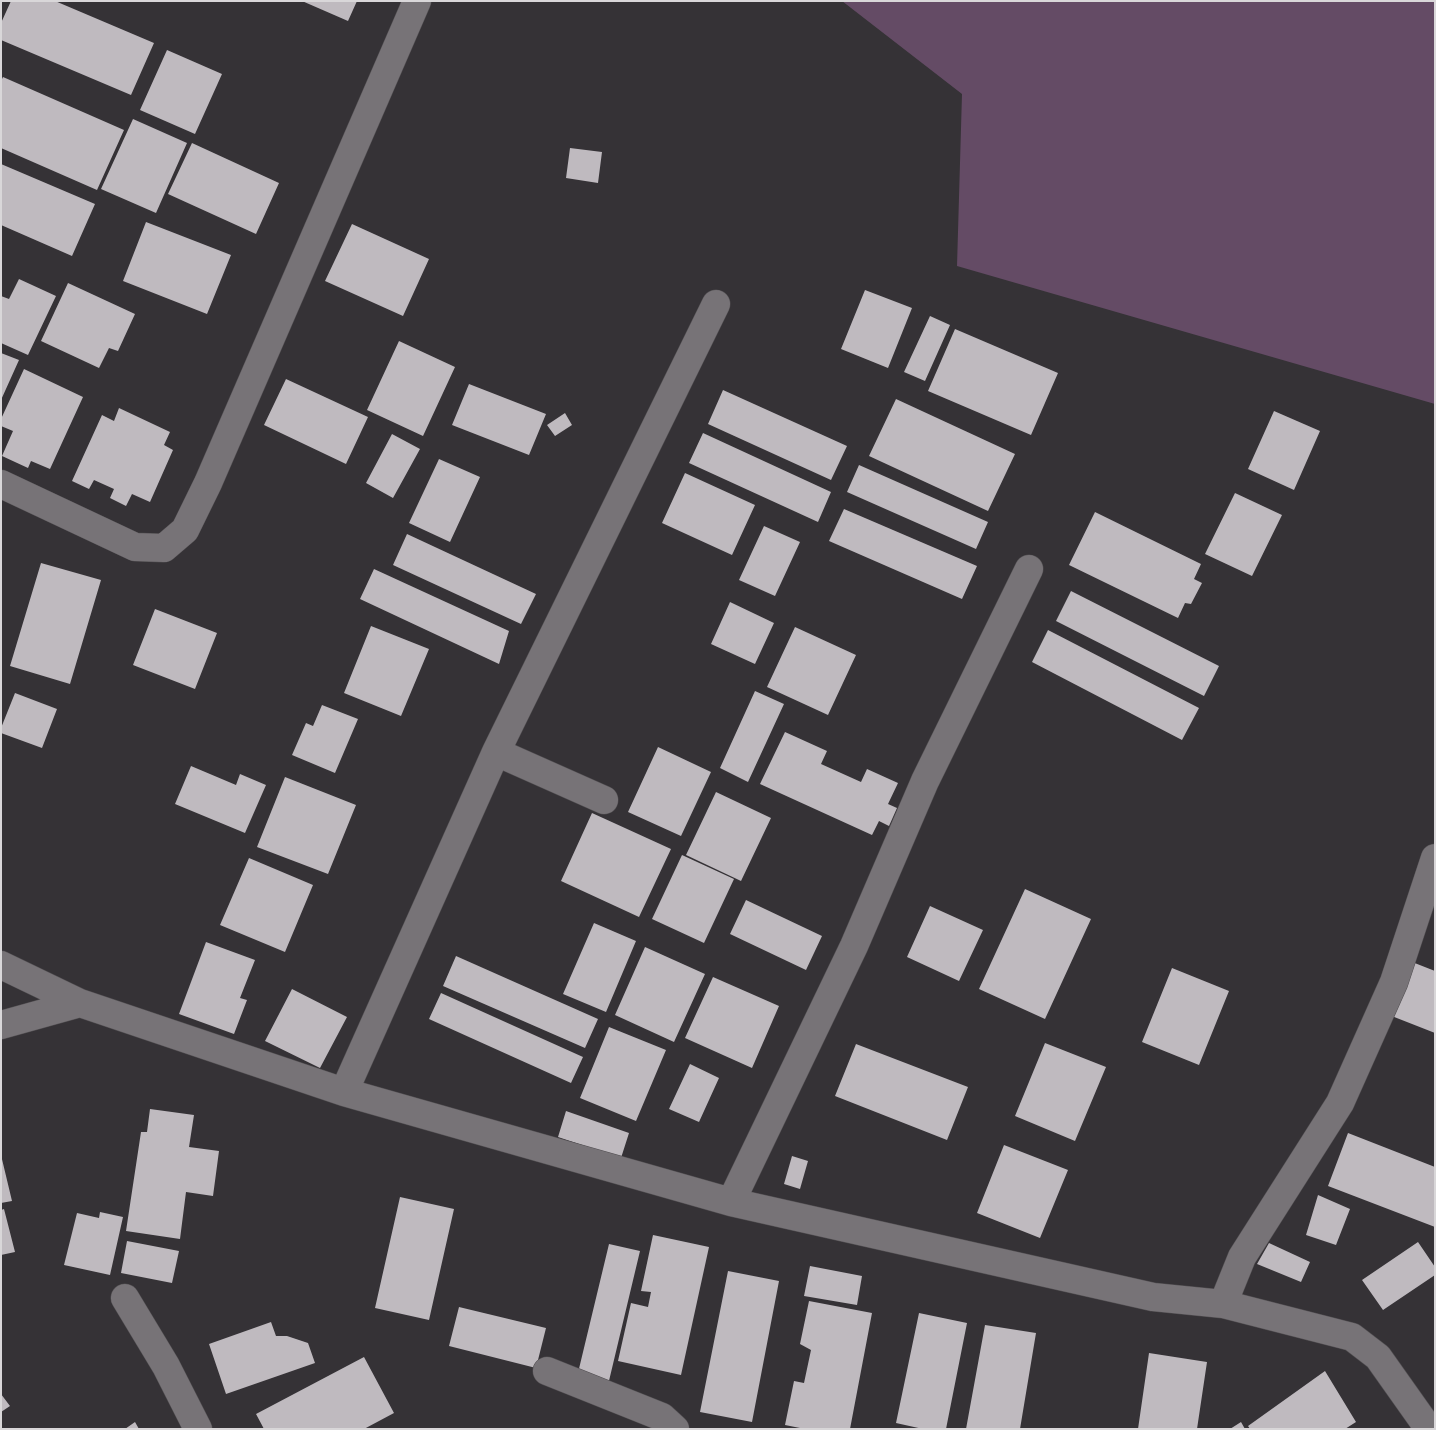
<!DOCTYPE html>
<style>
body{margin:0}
#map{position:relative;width:1436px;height:1430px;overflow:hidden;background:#353236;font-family:"Varela Round",sans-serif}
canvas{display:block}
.frame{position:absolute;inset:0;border:2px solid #d9d7d9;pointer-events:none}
</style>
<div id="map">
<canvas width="1436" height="1430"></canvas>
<div class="frame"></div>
</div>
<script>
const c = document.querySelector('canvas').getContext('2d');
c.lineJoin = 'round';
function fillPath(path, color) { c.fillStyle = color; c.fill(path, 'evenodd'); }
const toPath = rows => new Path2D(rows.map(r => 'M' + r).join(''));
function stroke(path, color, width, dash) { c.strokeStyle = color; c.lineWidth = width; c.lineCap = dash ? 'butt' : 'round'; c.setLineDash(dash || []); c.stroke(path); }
const green = toPath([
 [842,1,1435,1,1435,404,957,266,962,94]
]);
const building = toPath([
 [11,1,55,1,154,43,131,95,1,40,1,23],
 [302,1,357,1,348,21],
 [167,50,222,74,195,134,140,110],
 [3,77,124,130,97,190,1,148,1,81],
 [133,119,187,143,156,213,101,189],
 [192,143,279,183,256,234,168,194],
 [570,148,602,152,598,183,566,178],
 [1,164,95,204,72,256,1,225],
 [146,222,231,255,207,314,123,281],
 [352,224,429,259,403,316,325,281],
 [19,279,56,296,28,355,1,343,1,296,9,299],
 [68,283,135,314,118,351,109,348,99,368,41,341],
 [865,290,912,308,888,368,841,349],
 [930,316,950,325,925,381,904,372],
 [955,329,1058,373,1031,435,928,391],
 [399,341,455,367,423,436,367,410],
 [1,353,19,360,1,400],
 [24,369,83,397,50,469,31,461,28,468,2,456,13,431,1,426,1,419],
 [286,379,368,417,346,464,264,425],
 [469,384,546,414,529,455,452,425],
 [723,390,847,446,831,480,708,424],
 [896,399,1015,454,988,511,869,456],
 [119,408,170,432,164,445,173,450,150,502,132,494,126,506,110,498,114,489,94,480,89,489,72,481,102,415,114,421],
 [1274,411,1320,431,1294,490,1248,469],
 [565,413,572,425,555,436,547,425],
 [703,433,831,492,818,522,689,463],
 [392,434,420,449,393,498,366,483],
 [439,459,480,477,450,542,409,523],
 [859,465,988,522,976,549,847,492],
 [685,473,755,505,732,555,662,523],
 [1235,493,1282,515,1252,576,1205,554],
 [844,509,977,566,962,599,829,541],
 [1095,512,1201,564,1194,579,1202,583,1191,604,1185,603,1178,618,1069,565],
 [764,526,800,542,775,596,739,580],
 [407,534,536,594,521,624,393,565],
 [41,563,101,580,70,684,10,666],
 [374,569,509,631,499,664,360,599],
 [1071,591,1219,666,1204,696,1056,621],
 [730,602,774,623,755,664,711,644],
 [155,609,217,633,195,689,133,665],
 [371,626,429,649,401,716,344,693],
 [795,627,856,655,828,715,767,687],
 [1048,630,1199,708,1182,740,1032,662],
 [755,691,784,704,748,782,720,768],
 [15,693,57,709,42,748,1,733,1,728],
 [322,705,358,719,335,773,292,755,306,723,313,726],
 [785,732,827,751,821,764,861,782,867,769,898,783,888,804,897,808,889,826,879,821,872,835,760,784],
 [658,747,711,772,681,836,628,812],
 [191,766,236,785,240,774,266,785,245,833,175,804],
 [285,777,356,805,328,874,257,847],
 [716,792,771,818,741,881,686,855],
 [592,813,671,849,639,917,561,881],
 [682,855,734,879,704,943,652,919],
 [249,858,313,885,285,952,220,925],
 [1025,889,1091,919,1045,1019,979,989],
 [746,900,822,936,806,970,730,934],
 [930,906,983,930,959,981,907,957],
 [594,923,636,941,606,1012,563,994],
 [206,942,255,960,240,998,247,1000,234,1034,179,1014],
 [645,947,705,974,674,1042,615,1015],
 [456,956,598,1019,585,1048,443,986],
 [1407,960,1435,971,1435,1033,1384,1013],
 [1172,968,1229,991,1199,1065,1142,1042],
 [713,977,779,1006,752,1068,685,1038],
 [292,989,347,1017,320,1068,265,1041],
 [441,993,583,1057,571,1083,429,1019],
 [609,1027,666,1050,636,1121,580,1098],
 [1045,1043,1106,1067,1075,1141,1015,1116],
 [856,1044,968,1087,947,1140,835,1096],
 [690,1064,719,1078,699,1122,669,1109],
 [150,1109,194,1115,189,1147,219,1151,213,1196,186,1192,180,1239,126,1231,141,1132,147,1132],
 [566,1111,629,1133,621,1158,558,1137],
 [1348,1133,1435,1167,1435,1227,1328,1186],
 [1004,1145,1068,1170,1040,1238,977,1213],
 [1,1155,12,1201,1,1203],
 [792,1156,808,1161,800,1189,784,1184],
 [1318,1195,1350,1209,1336,1245,1306,1235],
 [400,1197,454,1209,429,1320,375,1308],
 [4,1209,15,1252,1,1255,1,1210],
 [100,1212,123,1217,110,1275,64,1265,77,1213,99,1218],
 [653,1235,709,1247,681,1375,618,1361,631,1303,648,1307,651,1292,641,1291],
 [127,1241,179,1251,172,1283,121,1273],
 [1418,1242,1435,1267,1435,1275,1383,1310,1362,1280],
 [1269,1243,1310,1262,1301,1282,1257,1264],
 [609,1244,640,1251,608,1385,577,1377],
 [810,1266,862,1276,857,1305,804,1296],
 [728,1271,779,1281,752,1422,700,1412],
 [809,1301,872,1313,850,1429,805,1429,785,1425,794,1381,804,1383,811,1350,800,1344],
 [459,1307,546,1328,536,1368,449,1346],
 [919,1313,967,1323,946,1429,923,1429,896,1423],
 [271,1322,276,1336,287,1336,308,1343,315,1363,226,1394,209,1344],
 [985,1325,1036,1333,1020,1429,966,1429],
 [1149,1353,1207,1362,1197,1429,1138,1429],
 [364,1357,394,1413,364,1429,264,1429,256,1414],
 [1325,1371,1356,1422,1345,1429,1250,1429,1248,1426],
 [1,1394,10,1406,1,1412],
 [135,1422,139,1429,125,1429],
 [1241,1422,1245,1429,1230,1429]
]);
const minor = toPath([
 [1,484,135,547,164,548,185,530,208,483,417,1],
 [496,752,604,800],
 [1,965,80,1003,344,1092,731,1202,1153,1297,1223,1304,1352,1337,1378,1357,1429,1429],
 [1,1025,80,1003],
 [344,1092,496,752,716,304],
 [731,1202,854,946,925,781,1029,569],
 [125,1298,166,1366,198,1429],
 [1223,1304,1242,1257,1340,1103,1394,982,1435,858],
 [547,1371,662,1417,675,1429]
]);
fillPath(green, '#644b65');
fillPath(building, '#bfbabf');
stroke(minor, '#524f52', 29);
stroke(minor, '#777377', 28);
</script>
